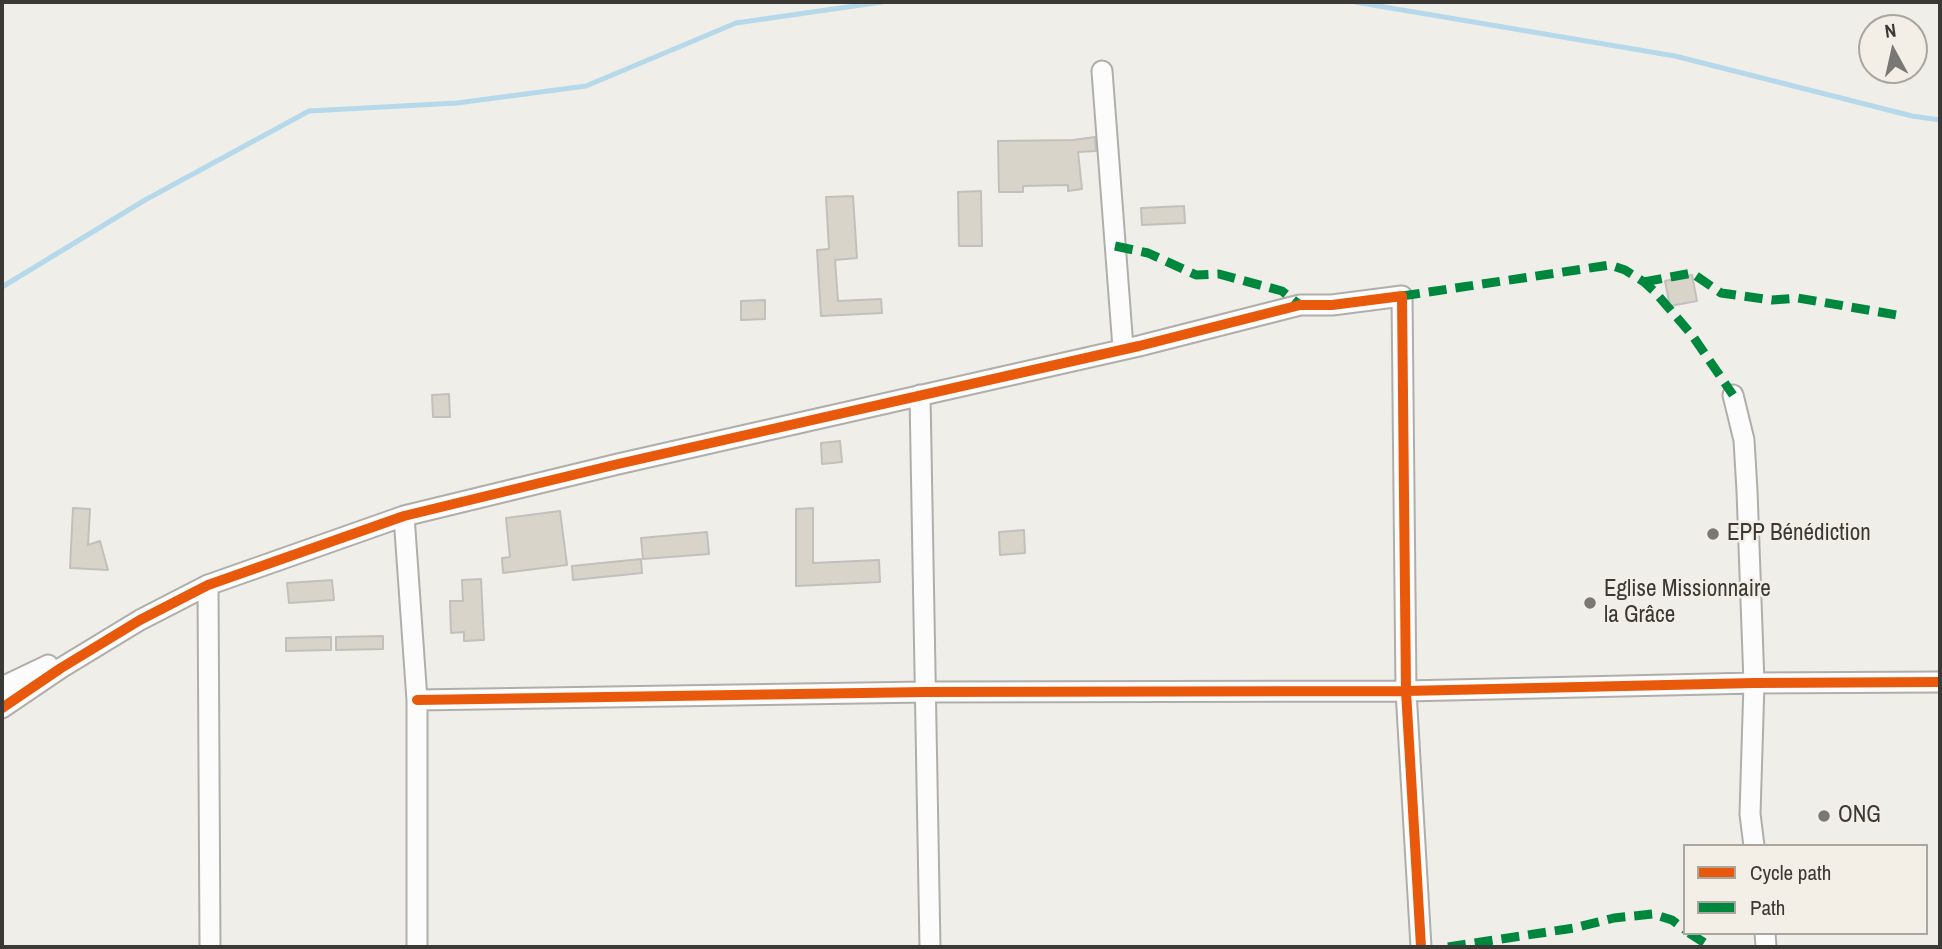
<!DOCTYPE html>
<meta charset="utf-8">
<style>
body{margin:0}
#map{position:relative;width:1942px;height:949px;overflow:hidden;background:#f0eee9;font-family:"Archivo Narrow",sans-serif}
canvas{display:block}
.frame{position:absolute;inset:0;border:4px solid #3a3935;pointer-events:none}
.legend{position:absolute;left:1683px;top:844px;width:245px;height:91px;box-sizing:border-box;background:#f3efe6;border:2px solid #a9a69f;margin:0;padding:9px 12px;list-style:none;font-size:21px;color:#3a3935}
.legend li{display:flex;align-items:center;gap:14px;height:35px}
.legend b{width:35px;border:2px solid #a9a69f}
.north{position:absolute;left:1858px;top:14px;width:70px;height:70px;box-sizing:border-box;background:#f3efe6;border:2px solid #a9a69f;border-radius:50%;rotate:352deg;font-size:19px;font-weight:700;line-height:28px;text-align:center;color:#3a3935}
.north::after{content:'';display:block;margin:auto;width:24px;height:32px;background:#7a7874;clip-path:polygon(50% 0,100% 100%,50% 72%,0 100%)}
</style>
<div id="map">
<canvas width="1942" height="949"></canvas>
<div class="frame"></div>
<ul class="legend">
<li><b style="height:9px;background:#e8590c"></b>Cycle path</li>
<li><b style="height:9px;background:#00873e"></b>Path</li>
</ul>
<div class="north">N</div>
</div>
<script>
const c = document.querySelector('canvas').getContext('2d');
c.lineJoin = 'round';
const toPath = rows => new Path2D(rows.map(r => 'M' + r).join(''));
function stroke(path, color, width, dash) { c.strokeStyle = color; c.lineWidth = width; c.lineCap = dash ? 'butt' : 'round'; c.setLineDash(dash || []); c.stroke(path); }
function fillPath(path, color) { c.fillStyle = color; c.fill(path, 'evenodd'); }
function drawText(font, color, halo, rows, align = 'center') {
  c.font = font + ' "Archivo Narrow",sans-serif'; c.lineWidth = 5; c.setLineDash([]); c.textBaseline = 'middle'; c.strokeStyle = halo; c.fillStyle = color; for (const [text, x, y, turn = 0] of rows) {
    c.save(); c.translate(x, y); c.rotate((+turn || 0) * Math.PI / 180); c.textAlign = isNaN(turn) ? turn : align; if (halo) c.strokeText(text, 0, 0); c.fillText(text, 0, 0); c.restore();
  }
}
const stream = toPath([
 [1355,2,1675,56,1912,116,1940,120],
 [2,287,145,200,309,111,457,103,586,86,736,23,882,2]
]);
const building = toPath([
 [1095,137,1096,151,1078,152,1082,189,1068,191,1068,185,1023,186,1023,192,999,192,998,141,1073,140,1095,137],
 [981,191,982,246,959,246,958,192,981,191],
 [853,196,857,258,835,260,838,301,881,299,882,313,821,316,817,250,829,249,826,197,853,196],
 [1184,206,1185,223,1142,225,1141,208,1184,206],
 [1692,275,1697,301,1670,306,1665,281,1692,275],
 [765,300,765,319,741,320,741,301,765,300],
 [449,394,450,417,433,417,432,395,449,394],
 [840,441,842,462,822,464,821,443,840,441],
 [73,508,90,509,88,545,100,541,108,570,70,568,73,508],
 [813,508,813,563,879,560,880,582,796,586,796,509,813,508],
 [560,511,567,565,503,573,502,558,510,557,506,518,560,511],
 [1024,530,1025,553,1000,555,999,532,1024,530],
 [707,532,709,554,643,559,641,538,707,532],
 [641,559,642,573,573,580,572,566,641,559],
 [481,579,484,640,464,641,464,632,451,633,450,601,463,601,462,580,481,579],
 [332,580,334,600,289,603,287,583,332,580],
 [383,636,383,649,336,650,336,637,383,636],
 [331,637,331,650,286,651,286,638,331,637]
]);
const minor = toPath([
 [1102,71,1123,348],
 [920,395,930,947],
 [1733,395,1744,440,1747,491,1754,683,1750,814,1754,846],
 [404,516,417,700,417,947],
 [208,585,210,947],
 [2,687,48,665],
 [417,700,925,692,1406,691,1754,683,1940,682],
 [2,708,61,668,140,620,208,585,404,516,618,464,1139,346,1300,305,1332,305,1402,296,1406,691,1421,947],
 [1765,933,1766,947]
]);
const quiet = toPath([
 [1115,246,1148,253,1196,275,1219,274,1282,291,1300,305],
 [1644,282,1692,273,1721,293,1772,300,1798,298,1897,315],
 [1402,296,1610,265,1625,270,1644,282,1655,292,1692,335,1733,395],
 [1689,933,1711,947],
 [1448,947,1574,928,1614,918,1653,914,1672,920,1685,930]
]);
const cycleway = toPath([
 [417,700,925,692,1406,691,1754,683,1940,682],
 [2,708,61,668,140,620,208,585,404,516,618,464,1139,346,1300,305,1332,305,1402,296,1406,691,1421,947]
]);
const markers = [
 [1713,534,7,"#7a7874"],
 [1590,603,7,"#7a7874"],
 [1824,816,7,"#7a7874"]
];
const poiNames = [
 ["EPP Bénédiction",1727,534],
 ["Eglise Missionnaire",1604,590],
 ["la Grâce",1604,616],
 ["ONG",1838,816]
];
stroke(stream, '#b5d9ea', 5);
fillPath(building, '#d8d4c9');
stroke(building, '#c1c0bc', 2);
stroke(minor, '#afaeaa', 23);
stroke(minor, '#fdfcfc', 19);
stroke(quiet, '#00873e', 9, [18, 9]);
stroke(cycleway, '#e8590c', 10);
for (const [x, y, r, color] of markers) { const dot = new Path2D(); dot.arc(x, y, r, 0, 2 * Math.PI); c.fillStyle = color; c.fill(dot); stroke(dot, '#f3efe6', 2.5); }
drawText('23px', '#3a3935', '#f3efe6', poiNames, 'left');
</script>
